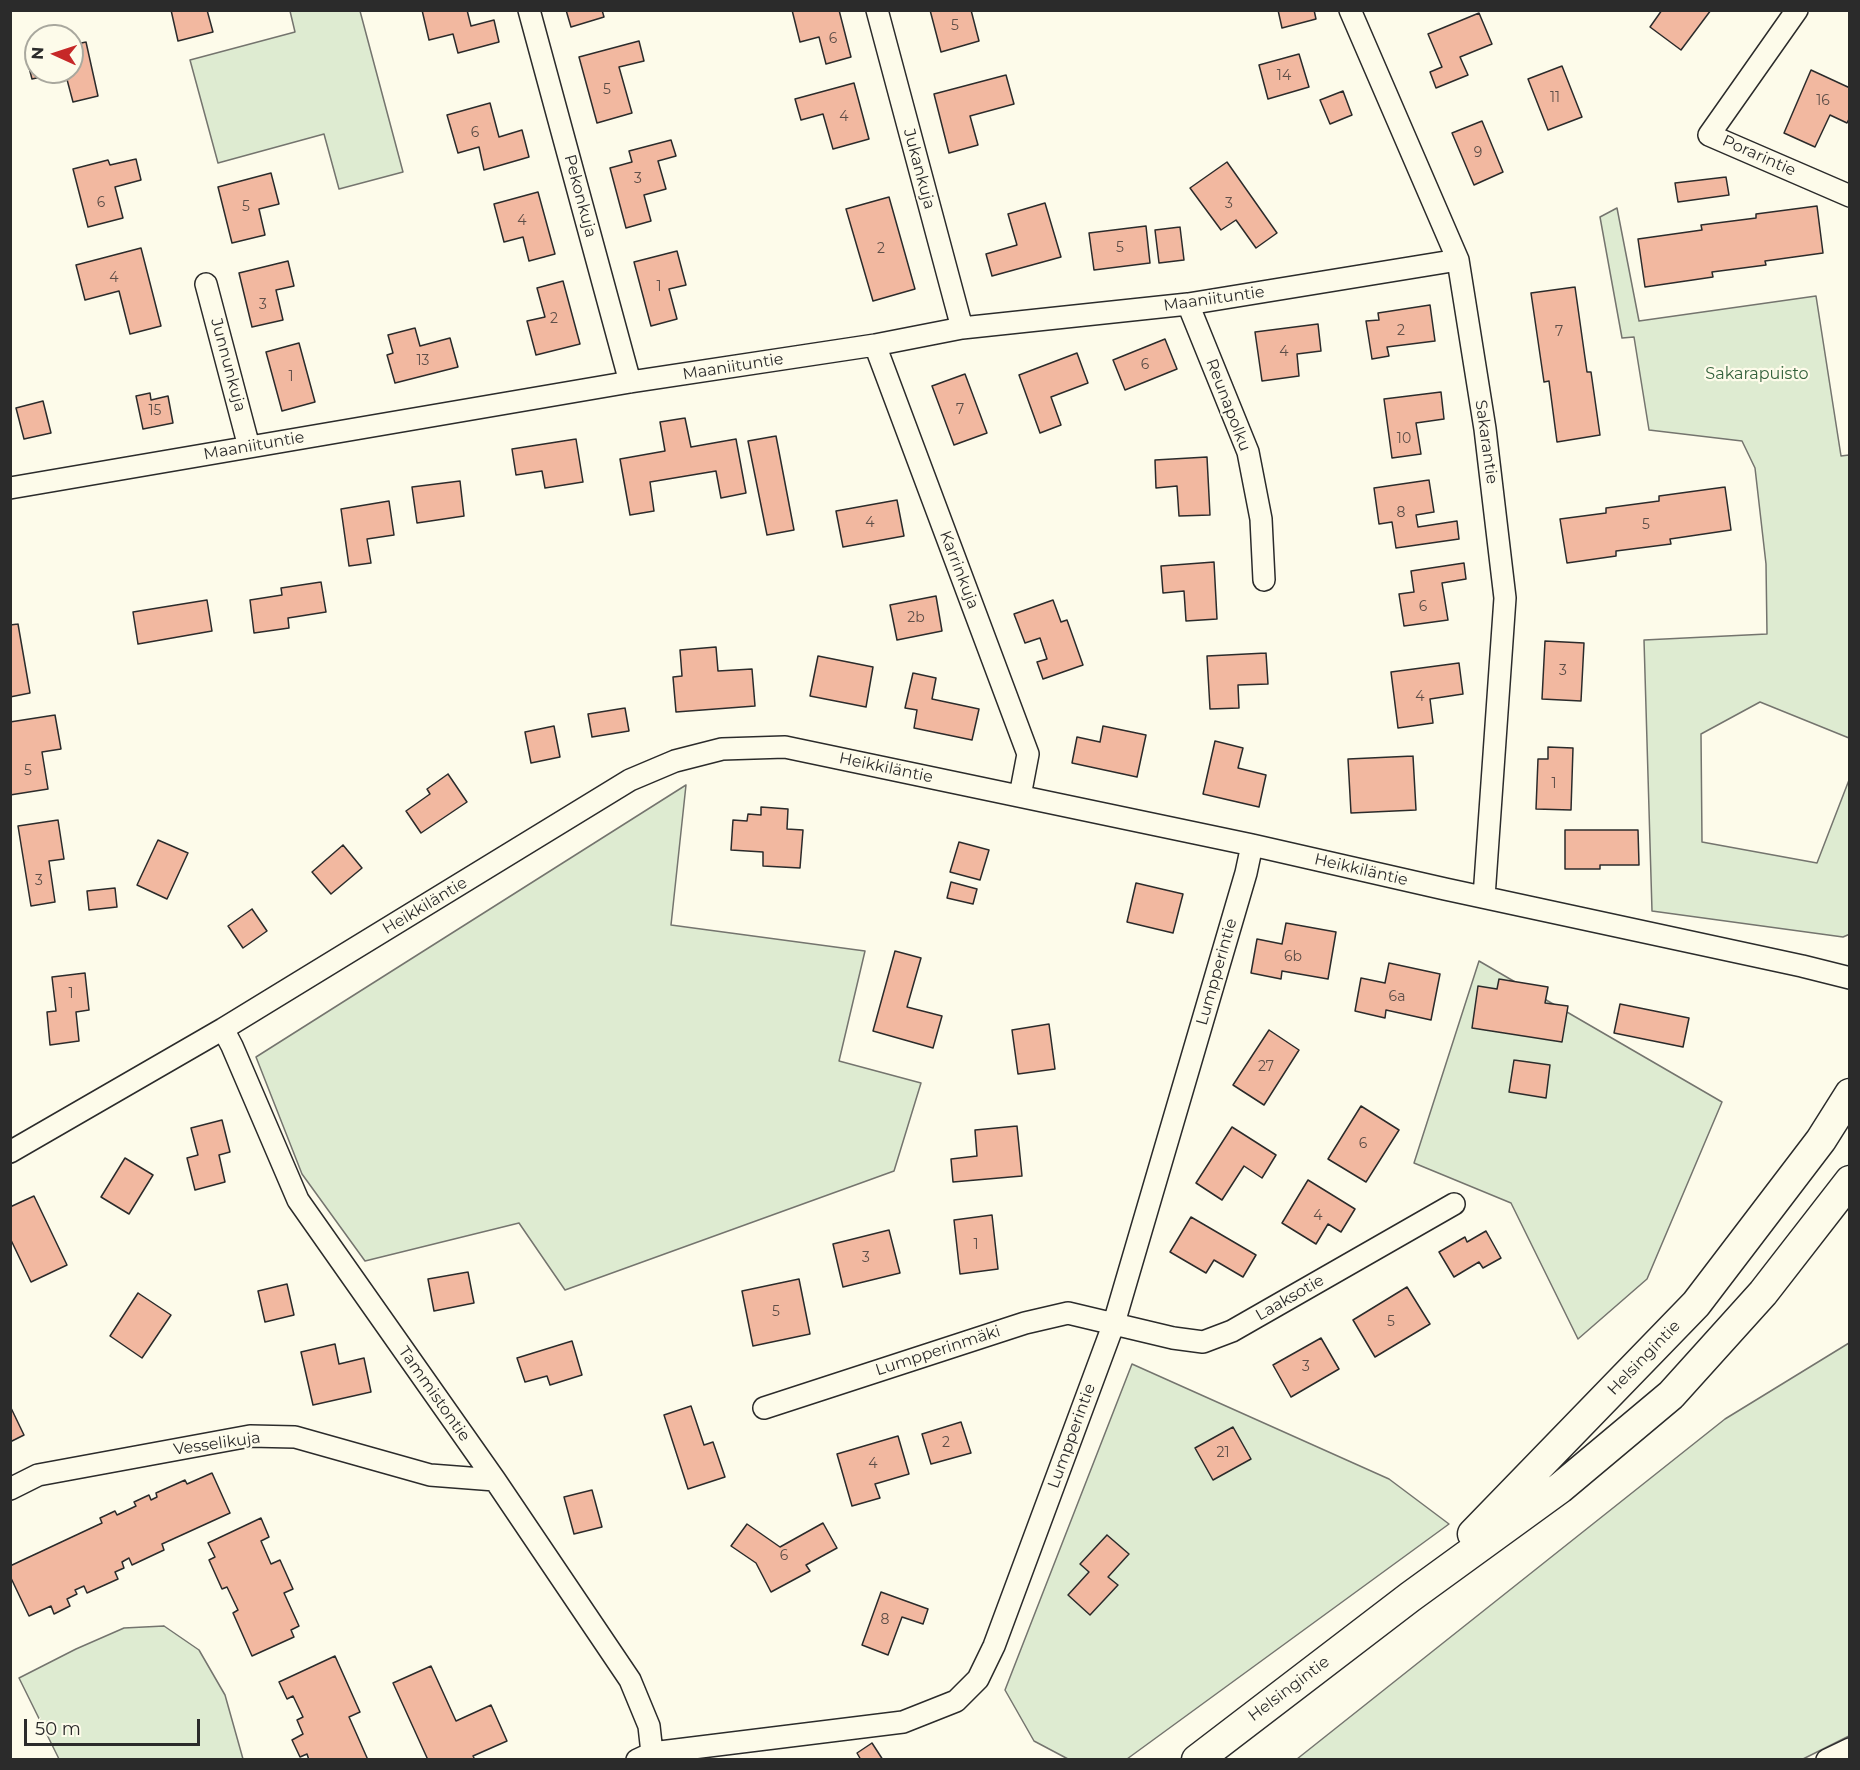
<!DOCTYPE html>
<meta charset="utf-8">
<style>
body{margin:0}
#map{position:relative;width:1860px;height:1770px;overflow:hidden;background:#fdfbea;font-family:Montserrat,sans-serif}
canvas{display:block}
.frame{position:absolute;inset:0;border:12px solid #2b2b2b;pointer-events:none}
.north{position:absolute;left:24px;top:24px;width:60px;height:60px;box-sizing:border-box;background:#fdfbea;border:2px solid #a9a89e;border-radius:50%;rotate:273deg;font-size:16px;font-weight:700;line-height:24px;text-align:center;color:#2b2b2b}
.north::after{content:'';display:block;margin:auto;width:21px;height:27px;background:#c62828;clip-path:polygon(50% 0,100% 100%,50% 72%,0 100%)}
.scale{position:absolute;left:24px;top:1719px;width:176px;height:27px;box-sizing:border-box;border:3px solid #2b2b2b;border-top:0;padding-left:8px;font-size:18px;line-height:21px;white-space:nowrap;color:#2b2b2b;-webkit-text-stroke:4px #fdfbea;paint-order:stroke}
</style>
<div id="map">
<canvas width="1860" height="1770"></canvas>
<div class="frame"></div>
<div class="north">N</div>
<div class="scale">50 m</div>
</div>
<script>
const c = document.querySelector('canvas').getContext('2d');
c.lineJoin = 'round';
function fillPath(path, color) { c.fillStyle = color; c.fill(path, 'evenodd'); }
const toPath = rows => new Path2D(rows.map(r => 'M' + r).join(''));
function stroke(path, color, width, dash) { c.strokeStyle = color; c.lineWidth = width; c.lineCap = dash ? 'butt' : 'round'; c.setLineDash(dash || []); c.stroke(path); }
function drawText(font, color, halo, rows, align = 'center') {
  c.font = font + ' Montserrat,sans-serif'; c.lineWidth = 4.5; c.setLineDash([]); c.textBaseline = 'middle'; c.strokeStyle = halo; c.fillStyle = color; for (const [text, x, y, turn = 0] of rows) {
    c.save(); c.translate(x, y); c.rotate((+turn || 0) * Math.PI / 180); c.textAlign = isNaN(turn) ? turn : align; if (halo) c.strokeText(text, 0, 0); c.fillText(text, 0, 0); c.restore();
  }
}
const green = toPath([
 [290,11,360,11,403,172,339,189,324,134,218,163,190,60,295,32,290,11],
 [1617,208,1639,321,1816,296,1841,456,1849,455,1849,738,1760,702,1701,734,1702,842,1817,863,1849,780,1850,934,1843,937,1652,911,1644,640,1767,634,1766,564,1755,468,1742,441,1649,430,1634,337,1622,338,1600,217,1617,208],
 [686,785,671,925,865,951,839,1061,921,1083,894,1171,565,1290,519,1223,365,1261,302,1174,256,1057,686,785],
 [1479,961,1722,1102,1647,1279,1578,1339,1511,1203,1414,1163,1479,961],
 [1849,1343,1849,1736,1801,1760,1297,1759,1725,1419,1849,1343],
 [1132,1364,1389,1479,1449,1524,1127,1759,1068,1759,1034,1741,1005,1690,1132,1364],
 [164,1626,199,1650,225,1695,243,1759,59,1759,19,1678,76,1649,124,1628,164,1626]
]);
const building = toPath([
 [171,10,207,10,213,32,178,41,171,10],
 [422,10,467,10,471,26,494,20,499,42,458,53,453,34,429,40,422,10],
 [566,10,602,10,604,17,571,27,566,10],
 [792,10,839,10,851,57,826,64,819,37,800,42,792,10],
 [930,10,971,10,979,41,941,52,930,10],
 [1278,10,1314,10,1316,19,1282,28,1278,10],
 [1662,10,1711,10,1681,50,1650,27,1662,10],
 [1479,13,1492,44,1460,57,1468,75,1436,88,1430,72,1442,67,1428,34,1479,13],
 [639,41,644,61,619,67,632,113,597,123,579,57,639,41],
 [86,42,98,96,73,102,65,72,72,72,72,45,86,42],
 [36,54,36,72,63,72,32,79,26,56,36,54],
 [1299,54,1309,87,1268,99,1259,65,1299,54],
 [1562,66,1582,117,1548,130,1528,79,1562,66],
 [1811,70,1850,88,1850,117,1847,123,1830,115,1815,147,1784,133,1811,70],
 [1006,75,1014,104,970,116,978,145,949,153,934,94,1006,75],
 [854,83,869,139,833,149,823,114,801,120,795,99,854,83],
 [1343,91,1352,115,1330,124,1320,100,1343,91],
 [490,103,499,137,522,130,529,157,484,170,479,147,458,153,447,115,490,103],
 [1482,121,1503,172,1474,185,1452,133,1482,121],
 [671,140,676,156,658,161,666,189,644,195,651,221,626,228,610,168,632,162,629,151,671,140],
 [136,159,141,180,115,187,123,218,88,227,73,169,108,160,110,165,136,159],
 [1227,162,1277,233,1256,248,1236,220,1221,230,1190,188,1227,162],
 [271,173,279,204,259,209,265,235,232,243,218,187,271,173],
 [1726,177,1729,195,1678,202,1675,183,1726,177],
 [538,192,555,254,529,261,523,237,504,242,494,204,538,192],
 [889,197,915,289,873,301,846,209,889,197],
 [1045,203,1061,257,992,276,986,254,1017,245,1008,214,1045,203],
 [1817,206,1823,253,1765,261,1766,265,1712,272,1713,277,1645,287,1638,239,1702,230,1701,225,1756,218,1756,214,1817,206],
 [1146,226,1150,263,1094,270,1089,233,1146,226],
 [1180,227,1184,260,1159,263,1155,230,1180,227],
 [141,248,161,326,130,334,119,291,85,300,76,265,141,248],
 [677,251,686,285,669,289,677,319,651,326,634,262,677,251],
 [288,261,294,286,276,290,283,320,252,327,239,273,288,261],
 [563,281,580,344,536,355,527,321,545,317,537,288,563,281],
 [1575,287,1587,372,1591,372,1600,435,1557,442,1549,381,1544,382,1531,293,1575,287],
 [1430,305,1435,341,1387,347,1389,356,1372,359,1366,321,1379,320,1378,313,1430,305],
 [1318,324,1321,351,1297,354,1299,376,1262,381,1255,332,1318,324],
 [415,328,420,346,450,338,458,367,395,383,387,355,393,353,388,335,415,328],
 [1165,339,1177,369,1125,390,1113,360,1165,339],
 [299,343,315,402,282,411,266,352,299,343],
 [1077,353,1088,383,1051,397,1061,425,1040,433,1019,375,1077,353],
 [965,374,987,433,954,445,932,386,965,374],
 [1441,392,1444,419,1416,423,1421,454,1392,458,1384,399,1441,392],
 [150,393,151,400,168,396,173,423,143,429,136,396,150,393],
 [43,401,51,433,24,439,16,408,43,401],
 [685,418,691,447,736,439,746,493,721,498,716,471,650,482,654,511,630,515,620,459,665,451,660,422,685,418],
 [776,436,794,530,767,535,748,441,776,436],
 [576,439,583,482,545,488,542,471,516,475,512,449,576,439],
 [1207,457,1210,515,1179,516,1177,486,1156,488,1155,460,1207,457],
 [1429,480,1434,512,1416,515,1418,527,1457,521,1459,539,1396,548,1392,522,1379,524,1374,488,1429,480],
 [460,481,464,516,417,523,412,487,460,481],
 [1725,487,1731,530,1670,539,1671,544,1616,551,1616,556,1567,563,1560,519,1606,513,1606,508,1659,501,1659,496,1725,487],
 [897,500,904,536,843,547,836,511,897,500],
 [389,501,394,535,367,539,371,563,349,566,341,509,389,501],
 [1214,562,1217,619,1186,621,1184,591,1163,593,1161,566,1214,562],
 [1464,563,1466,579,1442,583,1448,620,1404,626,1399,594,1414,592,1411,571,1464,563],
 [321,582,326,612,288,618,289,628,254,633,250,600,282,595,281,588,321,582],
 [936,596,942,631,897,640,890,605,936,596],
 [207,600,212,631,138,644,133,612,207,600],
 [1053,600,1061,622,1067,620,1083,665,1043,679,1037,662,1047,659,1040,638,1025,643,1014,614,1053,600],
 [18,624,30,693,10,697,10,625,18,624],
 [1545,641,1584,643,1581,701,1542,699,1545,641],
 [716,647,718,671,752,669,755,706,676,712,673,677,682,676,680,650,716,647],
 [1266,653,1268,684,1238,685,1239,708,1210,709,1207,656,1266,653],
 [818,656,873,667,866,707,810,696,818,656],
 [1459,663,1463,694,1430,699,1433,723,1398,728,1391,672,1459,663],
 [913,673,936,678,932,699,979,709,972,740,914,728,917,710,905,708,913,673],
 [625,708,629,731,592,737,588,714,625,708],
 [55,715,61,749,42,752,48,789,10,795,10,722,55,715],
 [554,726,560,757,531,763,525,732,554,726],
 [1103,726,1146,735,1137,777,1072,763,1077,737,1100,742,1103,726],
 [1215,741,1243,748,1238,768,1266,775,1259,807,1203,794,1215,741],
 [1548,747,1573,748,1571,810,1536,809,1538,759,1548,759,1548,747],
 [1413,756,1416,810,1351,813,1348,759,1413,756],
 [448,774,467,802,421,833,406,811,430,794,427,789,448,774],
 [761,807,788,809,787,829,803,830,800,868,763,866,763,852,731,850,733,820,747,821,748,814,761,815,761,807],
 [58,820,64,859,49,861,55,902,31,906,18,826,58,820],
 [1565,830,1638,830,1639,865,1600,865,1600,869,1565,869,1565,830],
 [158,840,188,853,167,899,137,885,158,840],
 [959,842,989,850,980,880,950,872,959,842],
 [343,845,362,868,331,894,312,872,343,845],
 [951,882,977,889,973,904,947,898,951,882],
 [1136,883,1183,894,1173,933,1127,922,1136,883],
 [115,888,117,907,89,910,87,891,115,888],
 [252,909,267,931,243,948,228,926,252,909],
 [1286,923,1336,932,1328,979,1282,971,1281,979,1251,973,1257,939,1282,944,1286,923],
 [895,951,921,958,907,1007,942,1016,933,1048,873,1031,895,951],
 [1389,963,1440,974,1431,1020,1386,1010,1385,1018,1355,1011,1361,978,1385,983,1389,963],
 [85,973,89,1010,76,1012,79,1041,50,1045,47,1012,56,1011,52,977,85,973],
 [1499,979,1548,987,1545,1003,1568,1006,1562,1042,1472,1028,1478,986,1497,989,1499,979],
 [1620,1004,1689,1018,1683,1047,1614,1033,1620,1004],
 [1049,1024,1055,1069,1018,1074,1012,1030,1049,1024],
 [1269,1030,1299,1050,1264,1105,1233,1085,1269,1030],
 [1514,1060,1550,1065,1546,1098,1509,1092,1514,1060],
 [1361,1106,1399,1130,1366,1182,1328,1159,1361,1106],
 [222,1120,230,1152,219,1155,225,1182,195,1190,187,1158,198,1155,191,1128,222,1120],
 [1017,1126,1022,1176,953,1182,951,1159,977,1156,975,1130,1017,1126],
 [1232,1127,1276,1155,1262,1178,1244,1166,1222,1200,1196,1183,1232,1127],
 [125,1158,153,1175,129,1214,101,1197,125,1158],
 [1308,1180,1355,1209,1341,1232,1328,1224,1316,1244,1282,1223,1308,1180],
 [34,1196,67,1265,31,1282,10,1238,10,1207,34,1196],
 [992,1215,998,1269,960,1274,954,1220,992,1215],
 [1191,1217,1256,1255,1243,1277,1214,1260,1206,1273,1170,1252,1191,1217],
 [889,1230,900,1273,843,1287,833,1244,889,1230],
 [1486,1231,1501,1258,1483,1268,1479,1262,1454,1277,1439,1252,1465,1237,1467,1242,1486,1231],
 [468,1272,474,1303,434,1311,428,1279,468,1272],
 [799,1279,810,1334,753,1346,742,1291,799,1279],
 [287,1284,294,1315,265,1322,258,1291,287,1284],
 [1407,1287,1430,1324,1375,1357,1353,1320,1407,1287],
 [138,1293,171,1315,142,1358,110,1336,138,1293],
 [1321,1338,1339,1369,1291,1397,1273,1365,1321,1338],
 [572,1341,582,1375,550,1385,547,1376,525,1382,517,1358,572,1341],
 [335,1344,339,1364,364,1358,371,1392,313,1405,301,1352,335,1344],
 [691,1406,704,1445,713,1442,725,1477,688,1489,664,1415,691,1406],
 [11,1408,24,1435,10,1442,10,1409,11,1408],
 [961,1422,971,1453,931,1464,922,1434,961,1422],
 [1233,1427,1251,1459,1213,1480,1195,1448,1233,1427],
 [898,1436,909,1474,875,1484,880,1498,852,1506,837,1454,898,1436],
 [212,1473,230,1513,162,1544,164,1550,132,1565,129,1558,122,1562,124,1568,115,1572,118,1579,87,1593,84,1586,75,1590,77,1594,67,1599,70,1606,54,1614,51,1606,29,1616,10,1576,10,1566,102,1523,100,1518,115,1511,117,1515,136,1506,134,1502,149,1495,151,1500,157,1497,156,1493,185,1480,187,1484,212,1473],
 [592,1490,602,1527,574,1534,564,1497,592,1490],
 [261,1518,269,1537,261,1541,271,1564,280,1560,293,1589,284,1593,299,1626,291,1630,294,1637,252,1656,233,1613,238,1610,227,1587,222,1589,209,1560,215,1557,208,1543,261,1518],
 [823,1523,837,1548,806,1565,810,1571,771,1592,756,1563,731,1546,747,1524,780,1547,823,1523],
 [1107,1535,1129,1554,1108,1577,1118,1585,1090,1615,1068,1595,1089,1572,1080,1564,1107,1535],
 [881,1592,928,1609,923,1624,902,1617,888,1655,862,1645,881,1592],
 [335,1656,360,1712,349,1717,368,1760,309,1760,307,1754,300,1757,292,1740,303,1734,297,1720,303,1717,293,1696,287,1699,279,1682,335,1656],
 [431,1666,456,1721,491,1705,507,1741,473,1756,475,1760,428,1760,393,1683,431,1666],
 [872,1743,883,1760,861,1760,857,1753,872,1743]
]);
const minor = toPath([
 [529,10,630,382],
 [877,10,962,328],
 [1350,10,1458,260,1485,429,1505,598,1484,897],
 [1797,10,1709,135,1850,196],
 [206,284,249,447],
 [1188,304,1248,452,1261,519,1264,580],
 [875,345,1028,754,1020,796],
 [10,488,630,382,875,345,962,328,1188,304,1458,260],
 [223,1029,232,1046,298,1200,495,1480,630,1680,649,1726,652,1753],
 [10,1152,223,1029,630,780,675,761,722,749,785,747,1252,845,1445,889,1802,966,1850,978],
 [764,1408,1025,1323,1068,1313,1173,1338,1203,1342,1232,1331,1454,1204],
 [10,1489,38,1475,250,1436,295,1437,430,1475,495,1480],
 [637,1760,652,1753,903,1722,956,1701,978,1679,994,1646,1114,1323,1246,873,1252,845],
 [1827,1760,1850,1749]
]);
const secondary = toPath([
 [1473,1534,1696,1304,1821,1140,1850,1094],
 [1197,1760,1410,1597,1560,1488,1671,1395,1763,1293,1850,1181]
]);
const numberNames = [
 ["5",955,26],
 ["6",833,39],
 ["14",1284,76],
 ["5",607,90],
 ["11",1555,98],
 ["16",1823,101],
 ["4",844,117],
 ["6",475,133],
 ["9",1478,153],
 ["3",638,179],
 ["6",101,203],
 ["3",1229,204],
 ["5",246,207],
 ["4",522,221],
 ["5",1120,248],
 ["2",881,249],
 ["4",114,278],
 ["1",659,287],
 ["3",263,305],
 ["2",554,319],
 ["2",1401,331],
 ["7",1559,332],
 ["4",1284,352],
 ["13",423,361],
 ["6",1145,365],
 ["1",291,377],
 ["7",960,410],
 ["15",155,411],
 ["10",1404,439],
 ["8",1401,513],
 ["4",870,523],
 ["5",1646,525],
 ["6",1423,607],
 ["2b",916,618],
 ["3",1563,671],
 ["4",1420,697],
 ["5",28,771],
 ["1",1554,784],
 ["3",39,881],
 ["6b",1293,957],
 ["1",71,994],
 ["6a",1397,997],
 ["27",1266,1067],
 ["6",1363,1144],
 ["4",1318,1216],
 ["1",976,1245],
 ["3",866,1258],
 ["5",776,1312],
 ["5",1391,1322],
 ["3",1306,1367],
 ["2",946,1443],
 ["21",1223,1453],
 ["4",873,1464],
 ["6",784,1556],
 ["8",885,1620]
];
const streetNames = [
 ["Porarintie",1759,156,24],
 ["Jukankuja",919,169,75],
 ["Pekonkuja",580,196,75],
 ["Maaniituntie",1214,299,-8],
 ["Junnunkuja",228,365,75],
 ["Maaniituntie",733,367,-9],
 ["Reunapolku",1228,405,69],
 ["Sakarantie",1486,442,82],
 ["Maaniituntie",254,446,-10],
 ["Karrinkuja",959,570,69],
 ["Heikkiläntie",886,768,12],
 ["Heikkiläntie",1361,870,13],
 ["Heikkiläntie",425,906,-31],
 ["Lumpperintie",1217,972,-74],
 ["Laaksotie",1290,1298,-30],
 ["Lumpperinmäki",938,1351,-18],
 ["Helsingintie",1644,1358,-46],
 ["Tammistontie",434,1394,55],
 ["Lumpperintie",1072,1436,-70],
 ["Vesselikuja",217,1444,-8],
 ["Helsingintie",1289,1689,-37]
];
const parkNames = [
 ["Sakarapuisto",1757,374]
];
fillPath(green, '#deebd1');
stroke(green, '#74746e', 1.5);
fillPath(building, '#f2b8a0');
stroke(building, '#2b2b2b', 1.5);
stroke(minor, '#2b2b2b', 24);
stroke(secondary, '#2b2b2b', 33);
stroke(minor, '#fdfbea', 21);
stroke(secondary, '#fdfbea', 30);
drawText('14px', '#5d4e48', null, numberNames);
drawText('16px', '#2b2b2b', '#fdfbea', streetNames);
drawText('16px', '#34623c', '#fdfbea', parkNames);
</script>
